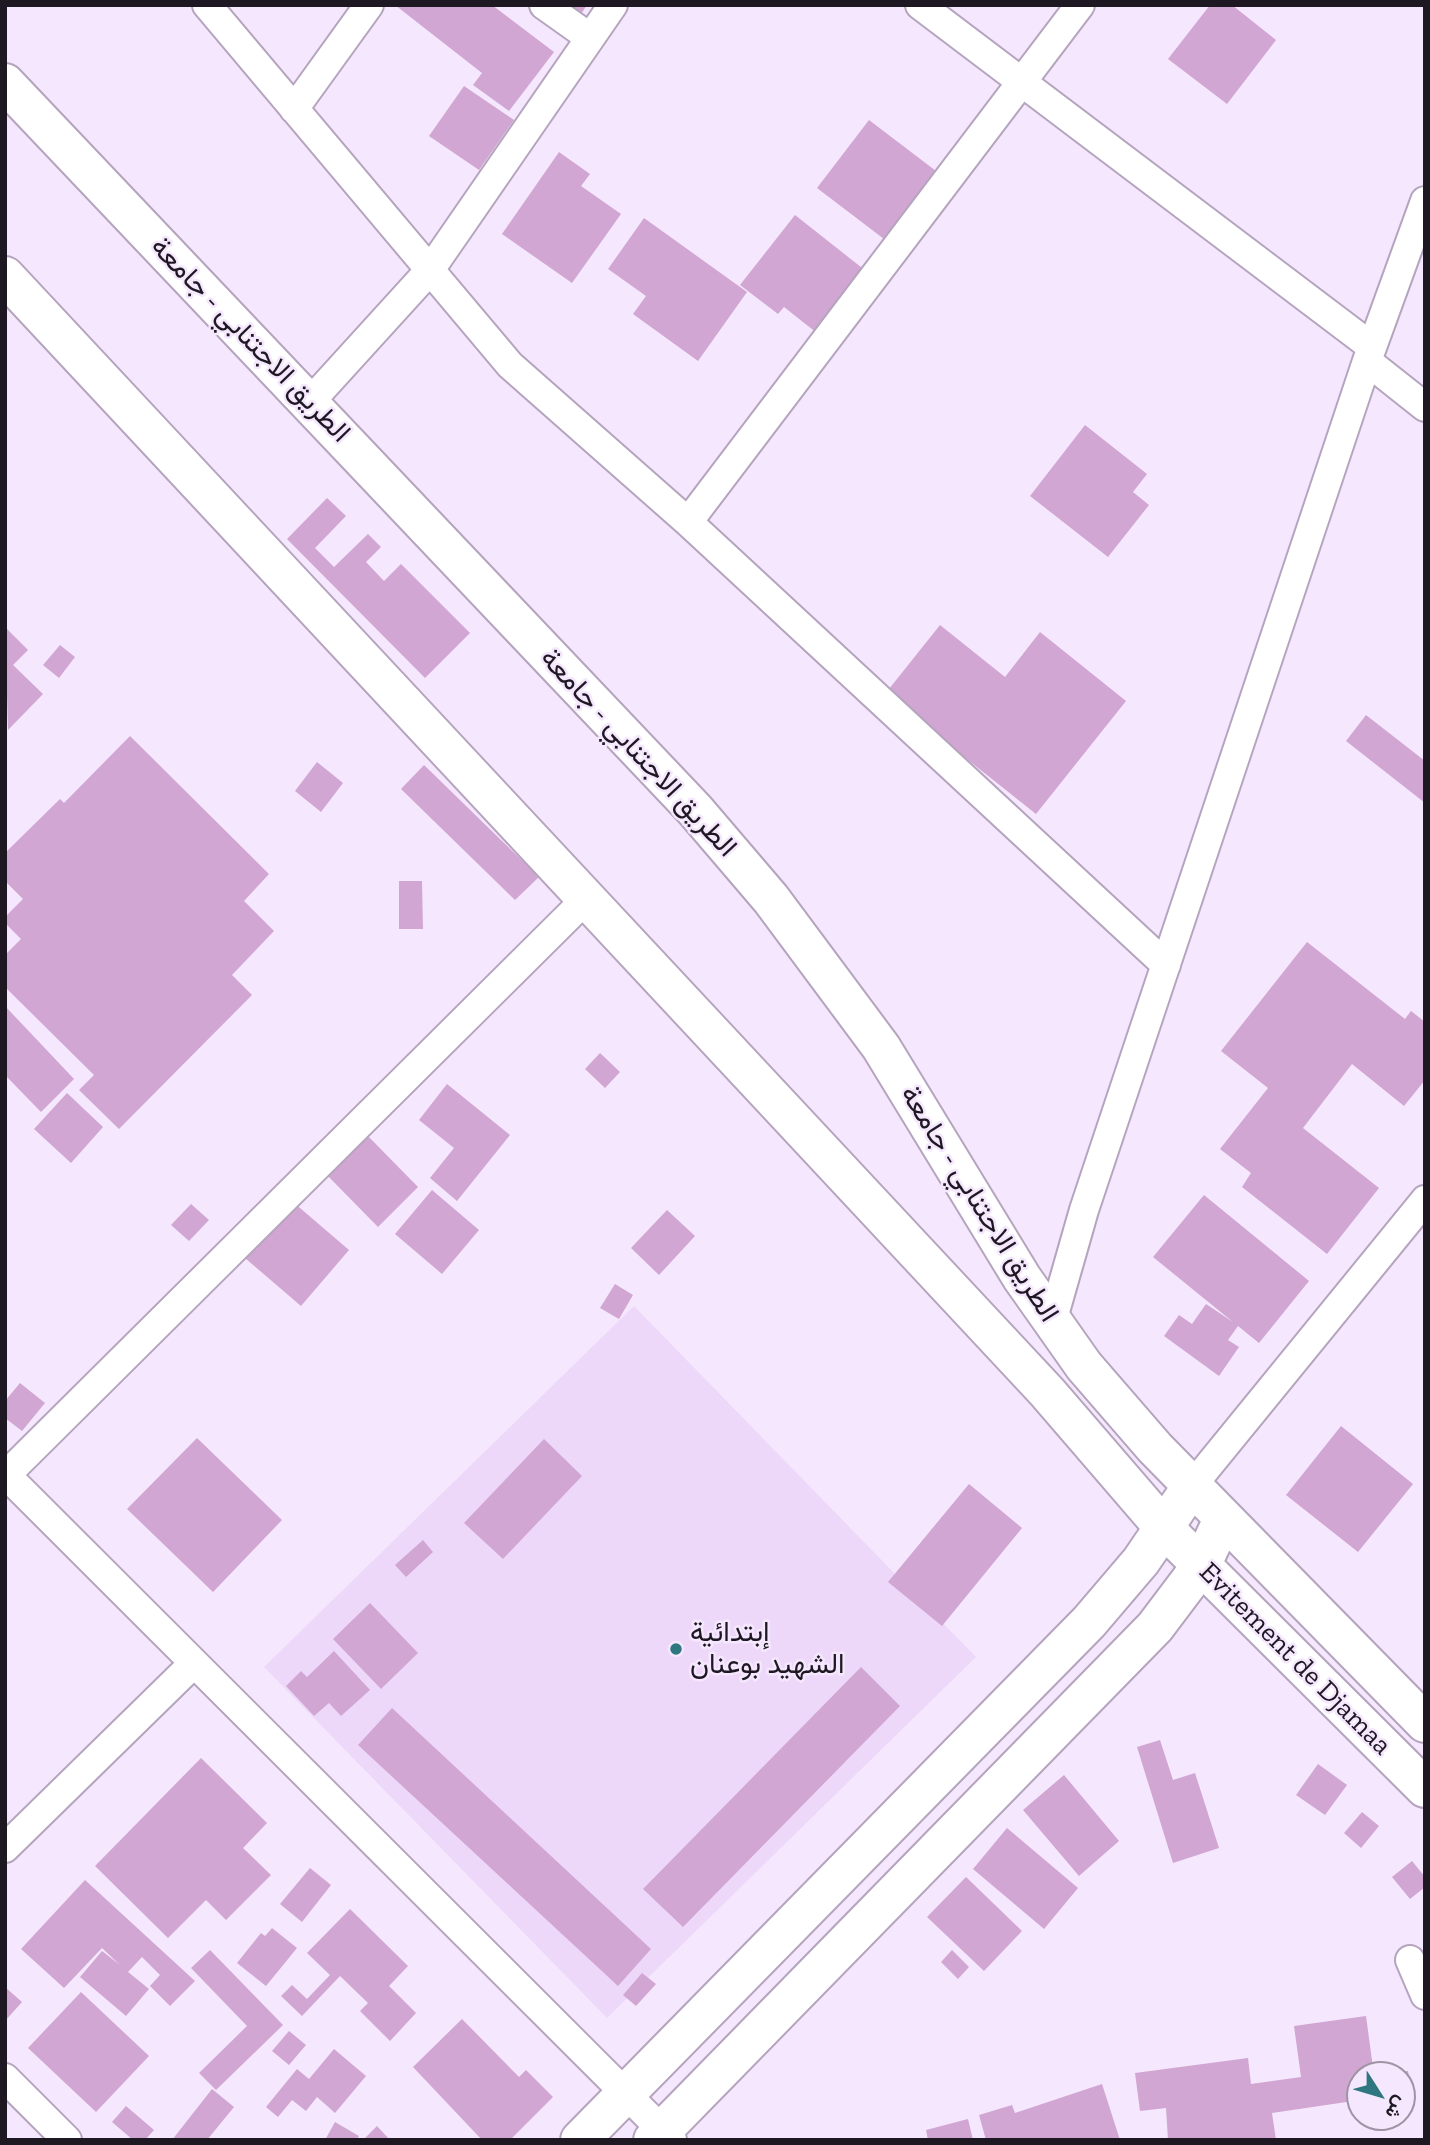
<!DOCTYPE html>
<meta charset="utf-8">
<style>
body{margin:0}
#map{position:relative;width:1430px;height:2145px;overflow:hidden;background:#f5e7fd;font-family:"Zilla Slab",Vazirmatn,serif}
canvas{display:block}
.frame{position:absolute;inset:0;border:7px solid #1e1822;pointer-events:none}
.north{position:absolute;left:1346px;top:2061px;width:70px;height:70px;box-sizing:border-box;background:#f5e7fd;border:2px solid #9f94a5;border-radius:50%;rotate:127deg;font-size:19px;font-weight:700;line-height:28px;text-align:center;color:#1e1822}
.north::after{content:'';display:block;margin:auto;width:24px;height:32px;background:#2f7780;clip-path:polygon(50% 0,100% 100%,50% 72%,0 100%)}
</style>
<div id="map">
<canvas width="1430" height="2145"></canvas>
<div class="frame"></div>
<div class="north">ش</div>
</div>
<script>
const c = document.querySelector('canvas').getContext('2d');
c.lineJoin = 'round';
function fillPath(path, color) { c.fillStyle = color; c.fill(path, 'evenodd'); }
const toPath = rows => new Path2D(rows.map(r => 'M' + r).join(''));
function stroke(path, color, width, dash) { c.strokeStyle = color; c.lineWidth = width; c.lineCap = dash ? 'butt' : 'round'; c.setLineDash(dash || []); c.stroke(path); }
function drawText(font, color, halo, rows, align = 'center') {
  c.font = font + ' "Zilla Slab",Vazirmatn,serif'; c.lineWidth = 5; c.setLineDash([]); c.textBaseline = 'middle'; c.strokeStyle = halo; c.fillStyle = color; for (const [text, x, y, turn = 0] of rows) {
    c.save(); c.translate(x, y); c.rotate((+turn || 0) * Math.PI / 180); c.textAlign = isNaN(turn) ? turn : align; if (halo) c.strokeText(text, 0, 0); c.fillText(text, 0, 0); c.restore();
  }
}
const built = toPath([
 [634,1306,976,1657,607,2018,264,1667]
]);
const building = toPath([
 [395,5,492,5,554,52,509,111,473,85,482,73],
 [569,5,587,5,581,14],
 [1210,5,1232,5,1276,40,1227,104,1168,59],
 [464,86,514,120,479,170,429,136],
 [869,120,936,171,884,239,817,188],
 [559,152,590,174,581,186,621,214,572,283,502,234],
 [795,215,871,275,822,337,784,307,778,314,740,285],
 [644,218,747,292,698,361,633,314,646,296,608,269],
 [1085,425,1147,474,1133,492,1149,505,1108,557,1030,496],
 [327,498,346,516,315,548,334,567,368,534,381,547,366,562,384,581,401,564,470,633,425,678,287,539],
 [940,625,1005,677,1040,632,1126,701,1036,814,885,694],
 [5,627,28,650,13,665,43,694,8,730],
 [60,645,75,657,59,678,43,665],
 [1366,715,1425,761,1425,803,1346,741],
 [130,736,269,874,244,901,274,931,232,975,252,995,119,1129,79,1090,94,1075,5,987,5,955,21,939,5,923,5,917,23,899,5,881,5,853,60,799,64,803],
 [317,762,343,783,321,812,295,791],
 [424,765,539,877,515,900,401,789],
 [399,881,422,881,423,929,399,929],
 [1307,942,1405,1019,1411,1011,1425,1022,1425,1080,1404,1106,1352,1064,1303,1128,1379,1188,1327,1254,1242,1187,1251,1173,1220,1149,1268,1088,1221,1051],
 [5,1006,74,1079,41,1112,5,1075],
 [600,1053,620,1072,605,1088,585,1069],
 [447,1084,510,1135,457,1201,430,1178,454,1148,419,1120],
 [67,1093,103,1127,71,1163,34,1129],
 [364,1132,418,1187,378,1227,324,1172],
 [432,1190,479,1230,442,1274,395,1234],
 [1204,1195,1309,1281,1259,1343,1238,1326,1228,1340,1239,1347,1219,1376,1164,1336,1179,1315,1192,1324,1206,1304,1233,1322,1153,1257],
 [293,1202,349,1250,301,1306,245,1258],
 [191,1204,209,1220,189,1241,171,1225],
 [667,1210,695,1236,659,1275,631,1248],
 [615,1284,633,1295,619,1319,600,1308],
 [20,1383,45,1403,22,1431,5,1418,5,1401],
 [1341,1426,1413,1484,1358,1552,1286,1495],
 [197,1438,282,1520,213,1592,127,1509],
 [544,1439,582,1476,503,1559,464,1523],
 [969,1484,1022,1528,942,1626,888,1582],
 [423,1540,433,1552,406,1577,395,1565],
 [370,1603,418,1653,381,1689,333,1639],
 [334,1651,370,1690,341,1716,329,1703,314,1716,286,1686,301,1671,307,1677],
 [861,1667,900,1706,683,1927,643,1889],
 [392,1708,651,1949,618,1986,358,1745],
 [1160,1740,1173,1780,1195,1773,1219,1848,1173,1863,1137,1747],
 [201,1758,267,1823,243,1848,271,1875,226,1920,206,1900,168,1938,95,1866],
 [1318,1764,1347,1785,1325,1815,1296,1795],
 [1064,1775,1119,1841,1079,1876,1023,1810],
 [1362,1812,1379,1826,1361,1848,1344,1833],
 [1007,1828,1078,1888,1044,1929,973,1869],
 [1412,1861,1425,1877,1425,1887,1410,1899,1392,1877],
 [310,1868,331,1885,302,1922,280,1904],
 [966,1877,1022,1931,984,1971,927,1917],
 [85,1880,195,1981,170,2006,150,1986,160,1975,142,1957,128,1972,149,1989,126,2016,80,1977,102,1951,120,1965,102,1948,64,1988,21,1949],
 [350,1909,408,1966,389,1986,416,2013,390,2041,360,2011,368,2003,340,1976,302,2016,281,1996,292,1985,307,1999,330,1975,307,1953],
 [272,1928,297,1948,266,1986,237,1963,261,1933,265,1936],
 [210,1950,283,2025,216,2090,199,2073,247,2026,191,1968],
 [952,1950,969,1967,958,1979,941,1962],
 [642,1973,656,1984,636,2006,623,1995],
 [5,1987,22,2002,5,2021],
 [81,1992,149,2056,96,2112,28,2048],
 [1366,2016,1374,2075,1360,2075,1360,2100,1272,2113,1276,2140,1168,2140,1166,2108,1140,2111,1135,2073,1248,2058,1251,2084,1301,2077,1294,2026],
 [462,2019,519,2077,526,2070,553,2097,510,2140,482,2140,413,2067],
 [289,2031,306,2045,289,2065,272,2051],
 [334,2049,366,2076,335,2113,317,2097,306,2111,292,2100,278,2117,266,2107,297,2069,309,2079],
 [1408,2071,1412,2099,1402,2100,1402,2075,1389,2073],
 [1102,2084,1120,2140,986,2140,979,2115,1012,2105,1015,2113],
 [212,2089,234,2107,207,2140,172,2140],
 [126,2106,154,2130,145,2140,133,2140,112,2122],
 [968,2119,973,2140,928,2140,926,2130],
 [335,2122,359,2136,357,2140,325,2140],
 [377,2126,390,2140,363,2140]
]);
const minor = toPath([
 [207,5,510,365,688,522,1166,965],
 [544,5,589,37],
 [920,5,1372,347],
 [294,109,369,5],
 [1367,361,1425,407],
 [309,403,430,270,613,5],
 [688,522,1080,5],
 [1052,1322,1084,1210,1367,361,1425,201],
 [5,1474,672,2140],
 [5,1476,585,900],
 [1192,1486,1425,1200],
 [5,1848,193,1664],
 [1410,1960,1425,1995],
 [5,2078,67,2140]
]);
const secondary = toPath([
 [580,2140,1089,1622,1141,1561,1192,1486],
 [653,2140,1155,1627,1201,1566,1223,1519]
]);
const primary = toPath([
 [5,83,695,810,771,899,881,1047,1022,1278,1084,1366,1155,1448,1425,1723],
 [5,276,1047,1392,1165,1529,1425,1788]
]);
const markers = [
 [676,1649,7,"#2f7780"]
];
const streetNames = [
 ["الطريق الاجتنابي - جامعة",250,340,46],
 ["الطريق الاجتنابي - جامعة",638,753,47],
 ["الطريق الاجتنابي - جامعة",979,1204,58],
 ["Evitement de Djamaa",1295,1659,45]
];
const poiNames = [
 ["إبتدائية",690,1633],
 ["الشهيد بوعنان",690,1665]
];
fillPath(built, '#eed8fa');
fillPath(building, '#d1a6d2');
stroke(minor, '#b5a4be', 32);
stroke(secondary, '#b5a4be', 42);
stroke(primary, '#b5a4be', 42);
stroke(minor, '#fff', 28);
stroke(secondary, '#fff', 38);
stroke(primary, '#fff', 38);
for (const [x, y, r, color] of markers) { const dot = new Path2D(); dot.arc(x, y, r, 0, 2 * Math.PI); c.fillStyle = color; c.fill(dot); stroke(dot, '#f5e7fd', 2.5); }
drawText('28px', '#1e1822', '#f5e7fd', streetNames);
drawText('28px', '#1e1822', '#f5e7fd', poiNames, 'left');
</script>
